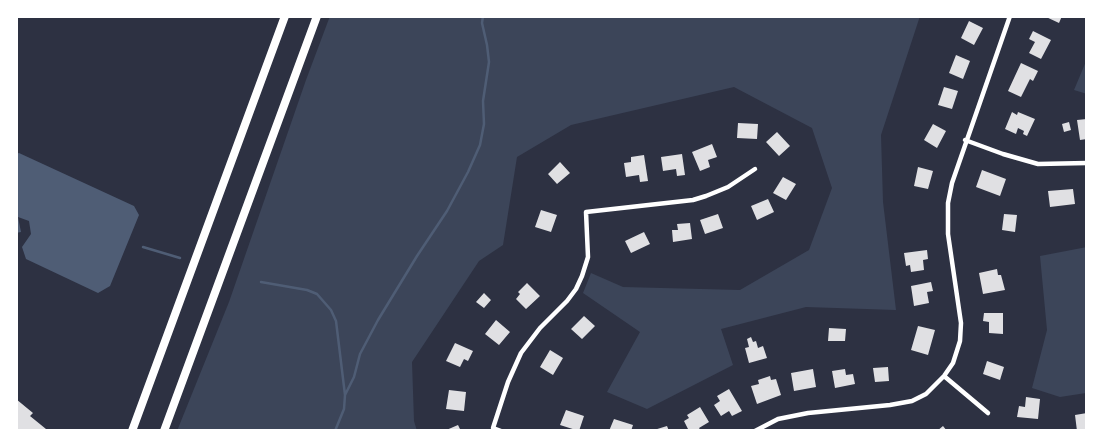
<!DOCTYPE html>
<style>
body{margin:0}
#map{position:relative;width:1103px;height:447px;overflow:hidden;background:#2d3142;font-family:Lato,sans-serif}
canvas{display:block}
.frame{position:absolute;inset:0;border:18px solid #fff;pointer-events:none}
</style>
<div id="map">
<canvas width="1103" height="447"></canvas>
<div class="frame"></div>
</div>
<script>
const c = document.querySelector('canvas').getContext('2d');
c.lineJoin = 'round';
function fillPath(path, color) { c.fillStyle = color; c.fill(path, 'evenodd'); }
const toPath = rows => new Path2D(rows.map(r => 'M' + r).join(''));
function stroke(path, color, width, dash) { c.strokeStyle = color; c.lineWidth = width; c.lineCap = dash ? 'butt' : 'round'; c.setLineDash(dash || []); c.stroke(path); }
const green = toPath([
 [330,16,920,16,881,135,883,202,896,310,806,307,721,329,733,365,647,409,607,392,640,332,583,293,591,273,623,287,740,290,809,250,832,188,812,128,734,87,571,125,517,157,503,245,479,261,412,362,414,421,417,431,177,431,229,302,306,80],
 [1087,59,1087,94,1074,90],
 [1087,247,1086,393,1060,397,1032,388,1047,330,1040,256]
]);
const water = toPath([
 [19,153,134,206,139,215,110,286,98,293,26,259,22,247,31,234,29,221,18,217,21,232,16,233,16,154]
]);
const stream = toPath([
 [143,247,180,258],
 [261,282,307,290,317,294,331,310,336,321,345,395,344,409,335,431],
 [345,395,354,377,360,354,378,320,417,256,447,211,468,172,480,145,484,124,483,101,489,62,487,45,482,23,483,16]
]);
const building = toPath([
 [1044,16,1062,16,1059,23],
 [969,21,983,28,974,45,961,38],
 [1033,31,1051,40,1041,59,1029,53,1035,42,1029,39],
 [956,55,970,61,963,79,949,73],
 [1021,63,1038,71,1033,81,1030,79,1021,97,1008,91],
 [944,87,958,91,952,109,938,105],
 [1012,112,1017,115,1018,112,1035,119,1027,136,1023,134,1024,131,1018,128,1016,134,1005,129],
 [1087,119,1087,139,1080,140,1077,120],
 [1069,122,1071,130,1064,132,1062,124],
 [738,123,758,124,757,139,737,138],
 [933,124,946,131,937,148,924,140],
 [777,132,790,146,779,156,766,142],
 [712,144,717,157,708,160,710,167,700,171,692,152],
 [682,154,685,175,677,176,676,169,663,171,661,157],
 [644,155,648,181,640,182,639,175,626,177,624,163,631,162,631,157],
 [560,162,570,173,557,184,548,174],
 [918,167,933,171,928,189,914,186],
 [982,170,1006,179,1000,196,976,187],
 [783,177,796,184,786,200,773,193],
 [1073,189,1075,204,1050,207,1048,191],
 [768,199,774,212,757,220,751,206],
 [541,210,557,215,551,232,535,227],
 [718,214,723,228,705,234,700,220],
 [1004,214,1017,215,1015,232,1002,230],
 [690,223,692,239,673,242,672,230,678,230,677,224],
 [644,232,650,244,631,253,625,241],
 [927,250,928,259,923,260,924,270,911,272,910,265,906,266,904,253],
 [997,269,998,275,1001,275,1005,290,983,294,979,273],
 [931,282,933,291,927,292,929,303,914,306,911,286],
 [527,283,540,296,526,309,516,299,520,294,518,292],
 [484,293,491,300,484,308,476,302],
 [984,313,1003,313,1003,334,989,333,989,322,983,321],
 [584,316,595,326,582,339,571,329],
 [496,320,510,332,499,345,485,334],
 [918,326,935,330,928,355,911,350],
 [829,328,846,329,845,341,828,341],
 [751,337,753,342,756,341,758,348,763,346,767,358,749,363,745,348,749,347,747,339],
 [455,343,473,351,468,361,464,359,460,367,446,361],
 [550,350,563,358,553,375,540,367],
 [987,361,1004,367,1000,380,983,374],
 [888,367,889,381,875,382,873,368],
 [813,369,816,387,794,391,791,373],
 [845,369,846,375,853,374,855,384,835,388,832,371],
 [770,376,771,380,776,379,781,395,757,404,751,386,759,384,758,380],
 [729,389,742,411,732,416,729,411,721,416,714,405,720,401,717,396],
 [449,390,466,392,464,411,446,409],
 [1026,397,1040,399,1038,419,1017,417,1019,406,1025,407],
 [16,399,33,413,30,416,46,429,45,431,16,431],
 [700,407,709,422,699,428,701,431,689,431,684,421,689,418,687,415],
 [566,410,584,416,579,431,560,425],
 [1087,413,1087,431,1077,431,1075,415],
 [614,419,633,425,631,431,609,431],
 [458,425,461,431,444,431],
 [667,426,669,431,654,431,654,430],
 [943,426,947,431,937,431]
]);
const minor = toPath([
 [965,140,1003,154,1038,164,1087,163],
 [944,376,988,413],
 [501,431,493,428,508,382,521,353,540,328,567,301,576,289,582,276,588,257,586,212,693,200,706,196,728,187,755,169],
 [755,431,778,419,808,413,890,405,912,401,926,394,944,376,953,363,960,341,961,323,948,234,948,203,952,183,1010,16]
]);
const motorway = toPath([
 [132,431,285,16],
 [164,431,317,16]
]);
fillPath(green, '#3c4559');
fillPath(water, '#4f5d75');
stroke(stream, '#4f5d75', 2.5);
fillPath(building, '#e0e0e3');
stroke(minor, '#fff', 4.5);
stroke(motorway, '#fff', 8);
</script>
